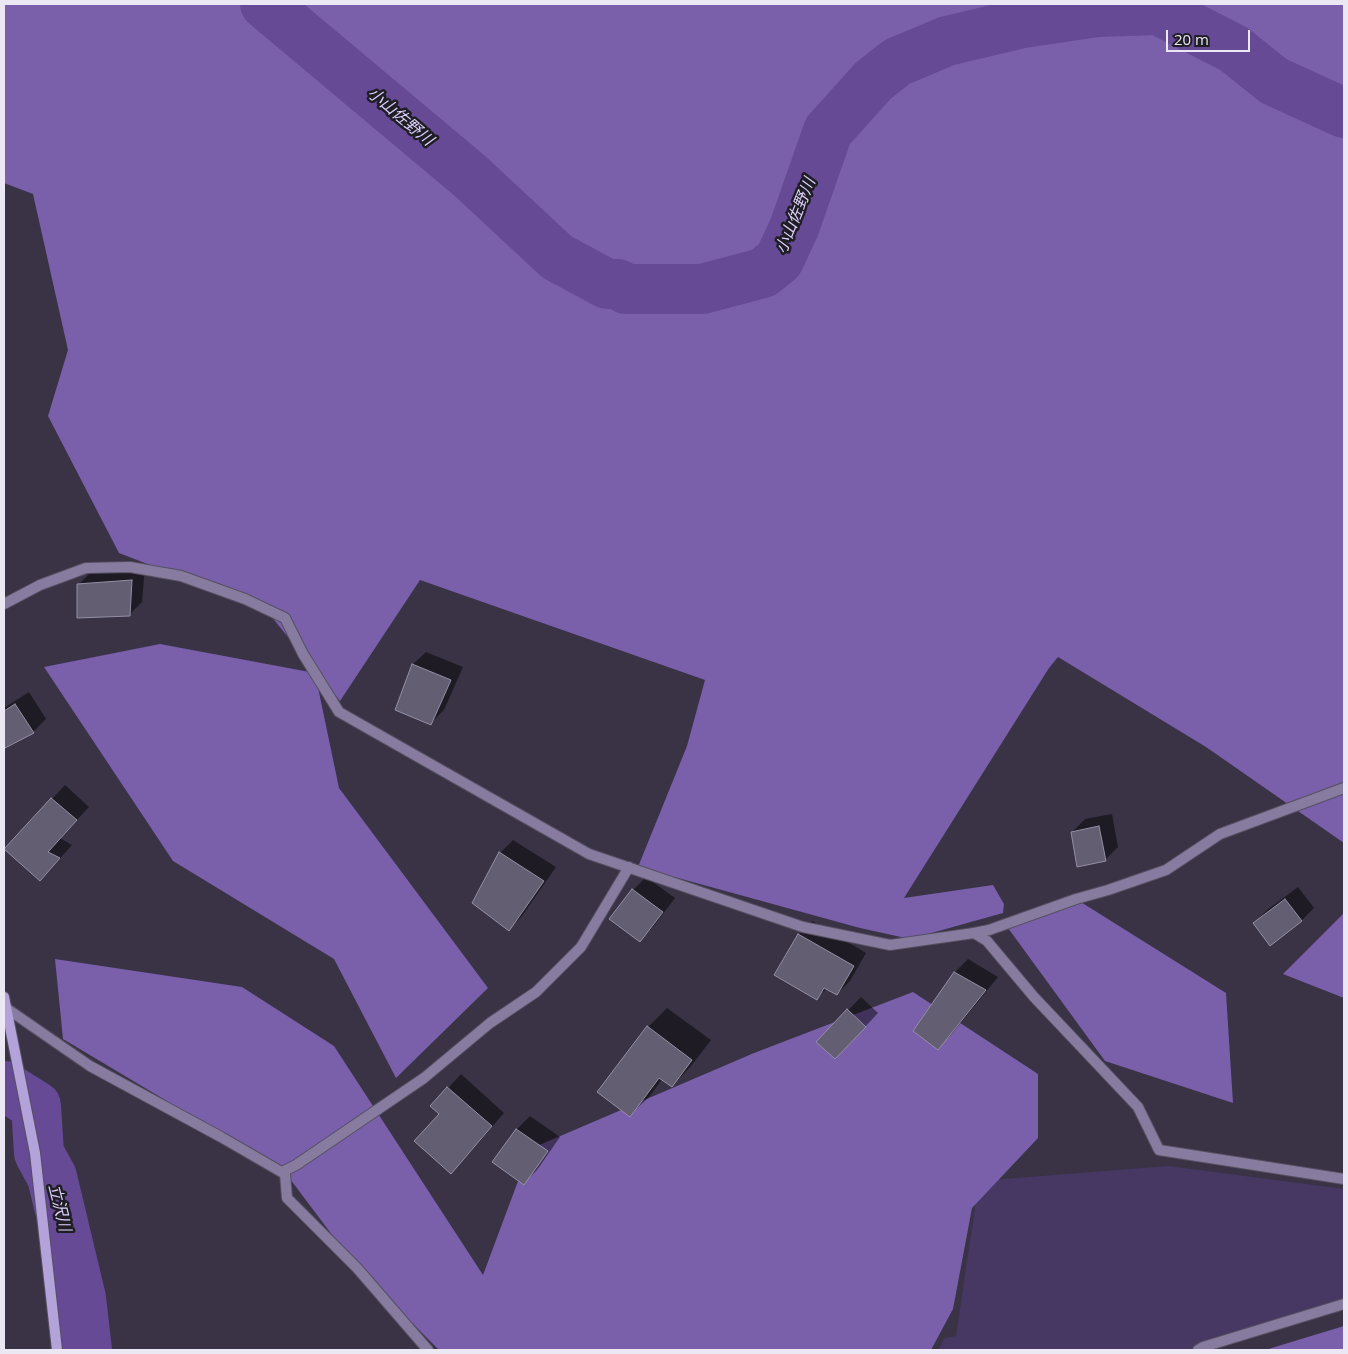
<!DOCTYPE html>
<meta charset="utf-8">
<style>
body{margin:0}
#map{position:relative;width:1348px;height:1354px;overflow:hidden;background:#393345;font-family:"Open Sans",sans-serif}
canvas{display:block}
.frame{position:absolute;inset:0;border:5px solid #ebe8f4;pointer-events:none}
.scale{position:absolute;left:1166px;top:30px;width:84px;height:22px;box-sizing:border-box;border:2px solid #ebe8f4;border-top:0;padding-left:6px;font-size:15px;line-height:18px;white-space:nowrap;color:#ebe8f4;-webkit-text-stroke:4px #1f1d25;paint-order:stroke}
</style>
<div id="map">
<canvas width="1348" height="1354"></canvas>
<div class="frame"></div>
<div class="scale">20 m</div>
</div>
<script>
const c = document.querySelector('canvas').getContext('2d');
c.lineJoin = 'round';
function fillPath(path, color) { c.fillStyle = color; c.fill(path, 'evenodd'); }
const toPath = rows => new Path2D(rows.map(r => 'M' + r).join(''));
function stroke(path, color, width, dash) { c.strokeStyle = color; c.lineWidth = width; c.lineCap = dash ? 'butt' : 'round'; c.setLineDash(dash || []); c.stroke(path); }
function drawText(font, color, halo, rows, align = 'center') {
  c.font = font + ' "Open Sans","Noto Sans JP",sans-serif'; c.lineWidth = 5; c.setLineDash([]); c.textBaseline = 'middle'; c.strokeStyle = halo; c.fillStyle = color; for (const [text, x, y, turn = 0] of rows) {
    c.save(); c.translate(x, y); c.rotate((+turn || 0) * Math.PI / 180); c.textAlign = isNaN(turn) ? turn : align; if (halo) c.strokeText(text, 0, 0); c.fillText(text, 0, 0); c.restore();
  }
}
const green = toPath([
 [1168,1166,1344,1189,1344,1299,1215,1337,1195,1350,938,1350,945,1338,956,1336,979,1181]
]);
const forest = toPath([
 [4,4,1344,4,1344,843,1206,747,1058,657,1049,668,904,898,993,885,1004,904,1003,913,910,939,860,928,638,867,687,746,705,680,420,580,340,701,266,610,119,553,48,416,68,350,33,194,4,183],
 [160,644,315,673,339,788,488,988,396,1078,334,959,173,861,44,667],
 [1076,899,1226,993,1233,1103,1105,1061,1008,928],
 [1344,913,1344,998,1283,974],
 [55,959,242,987,334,1046,483,1275,530,1149,754,1053,913,992,1038,1074,1038,1138,972,1208,953,1309,931,1350,439,1350,357,1268,284,1171,63,1039],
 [1344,1326,1344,1350,1265,1350]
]);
const shadow = toPath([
 [145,567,142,602,129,615,78,585,91,572],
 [426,652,463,667,444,710,431,723,397,709,413,664],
 [29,692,46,719,33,732,6,746,4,741,4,708],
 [65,785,89,807,60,838,72,845,53,866,6,849],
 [1112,814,1118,847,1105,860,1072,832,1085,819],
 [513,840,556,867,522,916,509,929,474,903,500,853],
 [646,877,675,898,653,927,640,940,611,918,633,890],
 [1298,887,1314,908,1301,921,1254,923,1267,910],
 [812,921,866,953,850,981,837,994,827,988,817,998,776,975,799,934],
 [968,959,998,977,951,1035,938,1048,915,1031,955,972],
 [861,997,878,1013,848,1045,818,1042],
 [667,1008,711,1040,691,1066,672,1086,662,1079,650,1096,630,1115,648,1027],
 [461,1074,504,1113,464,1159,440,1114,432,1106],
 [530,1116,560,1137,537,1170,524,1183,494,1162,517,1129]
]);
const river = toPath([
 [265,4,470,176,557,257,607,284,618,284,626,289,702,289,763,273,779,260,794,228,828,131,873,81,897,62,947,41,1023,23,1097,12,1158,10,1234,49,1274,81,1344,113],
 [4,1086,36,1106,39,1153,52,1177,81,1298,87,1350]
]);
const building = toPath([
 [132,580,130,616,77,618,77,584,132,580],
 [412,664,451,680,431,725,395,710,412,664],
 [15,704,34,733,5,748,4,744,4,711,15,704],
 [51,798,77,820,48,852,60,858,40,881,4,849,51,798],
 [1099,826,1106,861,1077,867,1071,832,1099,826],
 [499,852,544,881,509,931,472,903,499,852],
 [632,889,663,912,640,942,609,919,632,889],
 [1285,899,1302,921,1270,946,1253,923,1285,899],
 [798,934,854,966,837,995,824,988,817,1000,774,975,798,934],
 [954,972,986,990,938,1050,913,1031,954,972],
 [847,1009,866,1027,835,1059,816,1042,847,1009],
 [647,1026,692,1060,672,1087,659,1078,630,1117,597,1092,647,1026],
 [447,1087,492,1126,451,1174,414,1141,439,1114,430,1106,447,1087],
 [516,1129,548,1151,524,1185,492,1162,516,1129]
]);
const lane = toPath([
 [974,933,989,930,1076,899,1108,890,1166,870,1220,834,1344,788]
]);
const street = toPath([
 [4,604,40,585,86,568,130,567,181,576,245,599,285,618,303,654,339,712,589,854,803,927,890,945,974,933,987,941,1034,997,1138,1107,1159,1150,1344,1179],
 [6,1008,90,1066,221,1137,285,1174,287,1198,357,1268,428,1350],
 [285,1174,284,1171,296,1165,424,1078,490,1023,536,992,581,947,629,867],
 [1198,1350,1203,1347,1344,1304]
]);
const secondary = toPath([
 [4,997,35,1153,57,1350]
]);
const waterNames = [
 ["小山佐野川",400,117,40],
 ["小山佐野川",796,216,-68],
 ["立沢川",59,1208,76]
];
fillPath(green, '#473863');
fillPath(forest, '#7a5fab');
fillPath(shadow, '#0007');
stroke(river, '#664a95', 50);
fillPath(building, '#645e72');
stroke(building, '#958fa5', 1);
stroke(lane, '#555061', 12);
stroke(street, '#555061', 12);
stroke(secondary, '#555061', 12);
stroke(lane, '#877c9f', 10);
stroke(street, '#877c9f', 10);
stroke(secondary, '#b4a2da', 10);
drawText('italic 16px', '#ded1fc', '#1f1d25', waterNames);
</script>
